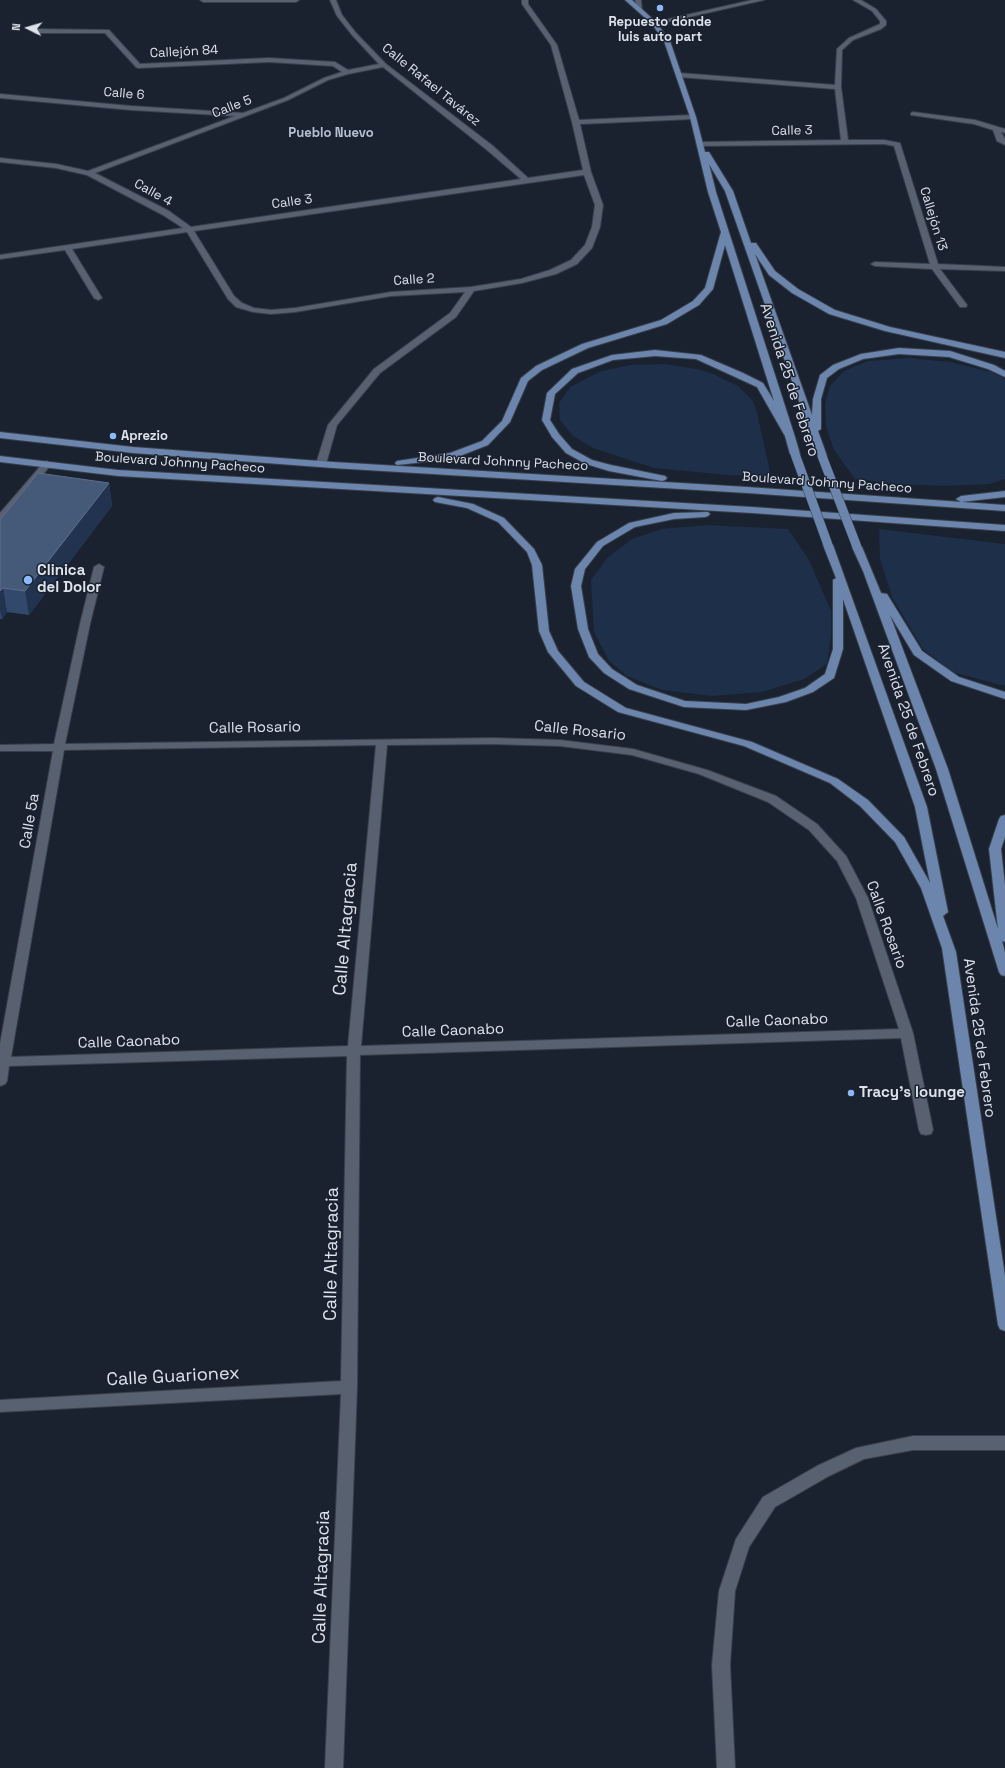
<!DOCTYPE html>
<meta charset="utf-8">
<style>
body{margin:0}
#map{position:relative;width:1005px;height:1768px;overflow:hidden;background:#1a222f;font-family:"Space Grotesk",sans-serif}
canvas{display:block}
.north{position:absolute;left:8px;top:8px;width:40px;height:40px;-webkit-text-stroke:3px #1a222f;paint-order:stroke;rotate:275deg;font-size:11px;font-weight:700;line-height:16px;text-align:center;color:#dde2eb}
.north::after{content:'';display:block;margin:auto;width:14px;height:18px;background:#dde2eb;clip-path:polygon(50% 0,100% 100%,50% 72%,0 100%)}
</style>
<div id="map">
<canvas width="1005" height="1768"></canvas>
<div class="north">N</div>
</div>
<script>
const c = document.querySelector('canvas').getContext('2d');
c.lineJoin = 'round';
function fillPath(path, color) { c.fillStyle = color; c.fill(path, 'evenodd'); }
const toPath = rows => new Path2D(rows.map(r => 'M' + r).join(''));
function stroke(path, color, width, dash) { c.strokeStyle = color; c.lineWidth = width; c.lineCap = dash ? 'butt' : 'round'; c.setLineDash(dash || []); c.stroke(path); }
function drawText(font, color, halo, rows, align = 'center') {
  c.font = font + ' "Space Grotesk",sans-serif'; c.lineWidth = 3; c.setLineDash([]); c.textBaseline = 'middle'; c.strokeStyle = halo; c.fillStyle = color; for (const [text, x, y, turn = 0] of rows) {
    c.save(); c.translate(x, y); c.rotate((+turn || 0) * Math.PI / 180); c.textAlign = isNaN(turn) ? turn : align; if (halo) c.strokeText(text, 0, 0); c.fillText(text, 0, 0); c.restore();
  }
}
const green = toPath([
 [908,358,950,362,991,372,1005,379,1005,479,989,484,946,486,895,484,855,479,834,450,826,426,825,404,830,386,844,371,868,361],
 [665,364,697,369,713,374,738,386,753,401,757,413,771,476,728,475,654,468,593,448,573,436,560,420,559,403,570,387,601,371,631,365],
 [707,525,788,529,809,560,831,611,831,636,827,664,804,679,762,692,712,696,662,690,627,676,609,661,594,632,591,580,607,558,632,539,662,529],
 [879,529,1005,544,1005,686,952,672,923,649,892,597,880,559]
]);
const minor = toPath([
 [200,0,299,0,296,2,203,2,200,0],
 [330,0,336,0,342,15,356,33,386,64,493,146,528,178,583,170,572,122,551,45,522,4,522,0,528,0,528,4,557,45,579,120,693,115,696,117,693,119,580,124,591,172,603,205,600,227,592,248,577,264,556,274,522,283,474,291,456,317,380,373,337,425,326,464,321,467,316,464,328,425,374,369,450,313,465,292,391,296,295,312,271,314,253,312,236,307,228,299,187,232,72,249,102,298,98,300,94,298,65,250,0,259,0,255,183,228,163,215,87,175,56,168,0,162,0,158,56,164,88,171,235,116,131,110,0,98,0,94,131,106,243,113,284,98,324,78,342,72,333,66,269,62,138,68,136,67,105,33,36,33,33,31,36,29,109,30,140,64,269,58,335,62,348,70,379,64,352,35,337,16,330,0],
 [383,67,487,150,521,179,191,227,169,211,95,173,288,100,328,80,348,74,383,67],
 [584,175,595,205,592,227,585,245,571,260,550,270,521,279,471,287,391,292,295,308,271,310,254,308,242,303,234,296,194,231,584,175],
 [635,0,641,0,642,10,638,10,635,0],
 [752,0,764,0,654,25,651,23,752,0],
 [853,0,861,0,876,9,886,21,886,25,881,29,853,40,842,50,841,87,848,140,884,140,900,143,938,264,1005,267,1005,271,940,269,967,305,966,307,960,307,932,269,875,266,871,264,875,262,930,264,894,146,884,144,700,146,696,144,700,142,841,140,835,89,679,77,676,75,679,73,835,85,837,49,849,38,880,24,880,21,872,11,853,0],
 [913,112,975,120,1005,129,1005,133,1001,132,1005,139,1005,145,997,141,993,130,974,124,911,115,911,113,913,112],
 [47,461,52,464,50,466,3,521,0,522,0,513,44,462,47,461],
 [99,564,104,567,90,624,65,744,493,738,560,740,633,749,707,770,776,796,817,824,846,856,868,898,913,1033,933,1130,931,1134,926,1135,921,1134,919,1130,901,1038,360,1055,357,1387,343,1768,325,1768,341,1394,0,1412,0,1400,341,1381,347,1056,9,1066,7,1081,5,1084,0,1086,0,1044,53,751,0,751,0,745,54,744,80,624,94,567,99,564],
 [493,744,560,746,632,755,699,774,768,802,809,830,837,861,856,898,899,1029,361,1046,387,745,493,744],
 [376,745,348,1046,11,1057,64,750,376,745],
 [913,1436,1005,1436,1005,1450,913,1450,864,1459,829,1476,775,1507,749,1547,735,1591,730,1665,735,1768,717,1768,712,1665,719,1591,736,1539,763,1497,817,1466,856,1448,913,1436]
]);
const major = toPath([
 [625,0,632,0,656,22,670,41,696,117,705,152,709,152,733,191,751,243,756,243,775,271,798,289,835,310,890,327,1005,352,1005,358,885,331,829,314,792,293,769,275,755,254,812,415,813,399,820,375,833,365,861,354,899,348,950,351,994,365,1005,371,1005,377,988,369,949,357,899,354,863,359,839,369,827,378,821,399,821,429,818,431,827,456,825,458,819,458,725,191,709,164,716,192,795,437,800,454,798,456,795,457,790,454,785,436,757,387,696,359,655,356,613,360,578,373,555,394,550,420,559,434,572,449,592,460,611,465,665,476,667,478,665,480,662,481,609,471,586,464,566,453,552,437,542,420,547,393,572,369,612,355,655,350,701,355,743,373,763,383,774,401,725,245,713,289,699,305,667,324,588,348,542,370,528,381,510,422,488,445,452,459,397,465,395,463,397,461,450,453,482,441,502,421,521,378,536,366,582,344,661,320,693,301,705,288,721,232,708,192,690,117,664,41,652,24,625,0],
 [0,432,133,447,333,462,747,487,1005,505,1005,511,747,493,333,468,133,453,0,438,0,432],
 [0,456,118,470,752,507,1005,525,1005,531,752,513,118,476,0,462,0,456],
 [1005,491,1005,497,961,502,956,499,961,496,1005,491],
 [438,497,473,504,504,518,534,549,542,565,549,631,558,651,584,682,626,708,752,742,838,779,868,800,904,837,930,883,915,807,843,599,843,649,834,678,813,692,786,702,746,710,684,707,629,689,604,673,589,657,578,629,571,586,575,569,597,542,629,523,674,513,708,512,710,514,708,516,705,517,674,519,635,527,603,546,585,569,581,586,588,629,598,654,612,669,637,685,685,701,746,704,779,697,805,688,825,674,833,649,833,580,836,578,823,545,828,542,833,545,927,807,948,912,943,916,956,952,1005,1276,1005,1331,1000,1329,998,1325,942,948,921,888,895,842,860,806,830,783,744,746,618,712,576,686,548,652,539,631,532,565,527,552,498,522,467,508,435,502,433,500,435,498,438,497],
 [857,544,862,547,881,593,887,594,922,651,959,677,1005,692,1005,699,951,681,914,655,890,615,948,769,998,929,989,849,999,819,1001,816,1005,815,1005,837,1001,849,1005,885,1005,942,1002,941,1005,952,1005,976,1001,975,999,972,936,769,863,571,852,547,857,544]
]);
const majorBridge = toPath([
 [795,454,828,545],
 [822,456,857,547]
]);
const wall = toPath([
 [109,483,112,506,29,615,7,612,2,619,0,619,0,520]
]);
const shadedWall = toPath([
 [109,483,112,506,29,615,25,591],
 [3,588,7,612,2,619,0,610,0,591]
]);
const building = toPath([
 [38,473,109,483,25,591,3,588,0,591,0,520,38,473]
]);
const markers = [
 [660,8,4,"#8cb9fc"],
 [113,436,4,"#8cb9fc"],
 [28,580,5,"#8cb9fc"],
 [851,1093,4,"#8cb9fc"]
];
const farPoinames = [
 ["Repuesto dónde",660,22],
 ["luis auto part",660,37],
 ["Aprezio",121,436,"left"]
];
const farStreetnames = [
 ["Callejón 84",184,52,-3],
 ["Calle Rafael Tavárez",431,85,39],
 ["Calle 6",124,94,5],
 ["Calle 5",232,107,-21],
 ["Calle 3",792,131,-1],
 ["Calle 4",153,193,29],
 ["Calle 3",292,202,-8],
 ["Callejón 13",933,219,73],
 ["Calle 2",414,280,-4],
 ["Boulevard Johnny Pacheco",503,462,3],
 ["Boulevard Johnny Pacheco",180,463,4],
 ["Boulevard Johnny Pacheco",827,483,4]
];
const farNeighbourhoodnames = [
 ["Pueblo Nuevo",331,133]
];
const streetNames = [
 ["Avenida 25 de Febrero",789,380,72],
 ["Avenida 25 de Febrero",908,720,71],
 ["Calle Rosario",255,728,-1],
 ["Calle Rosario",580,731,6],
 ["Calle 5a",30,821,-80],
 ["Calle Rosario",886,925,70],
 ["Calle Caonabo",777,1021,-2],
 ["Calle Caonabo",453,1031,-2],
 ["Avenida 25 de Febrero",979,1038,82],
 ["Calle Caonabo",129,1042,-2]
];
const poiNames = [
 ["Clinica",37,571],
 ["del Dolor",37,588],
 ["Tracy's lounge",859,1093]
];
const nearStreetnames = [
 ["Calle Altagracia",346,929,-85],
 ["Calle Altagracia",332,1254,-89],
 ["Calle Guarionex",173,1377,-3],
 ["Calle Altagracia",322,1577,-88]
];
fillPath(green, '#1d2f49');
stroke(minor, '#393f4a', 2);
stroke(major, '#393f4a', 2);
fillPath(minor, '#57616f');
fillPath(major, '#6b85ac');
stroke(majorBridge, '#393f4a', 10, []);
stroke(majorBridge, '#6b85ac', 9);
fillPath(wall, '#33496c');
fillPath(shadedWall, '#21334e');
fillPath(building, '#455a79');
stroke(building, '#5d6f8b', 1);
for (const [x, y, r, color] of markers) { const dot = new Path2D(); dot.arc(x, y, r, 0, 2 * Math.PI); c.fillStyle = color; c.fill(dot); stroke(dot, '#1a222f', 1.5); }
drawText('bold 13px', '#dde2eb', '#1a222f', farPoinames);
drawText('13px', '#dde2eb', '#1a222f', farStreetnames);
drawText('bold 13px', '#b5c1d1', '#1a222f', farNeighbourhoodnames);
drawText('15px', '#dde2eb', '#1a222f', streetNames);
drawText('bold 15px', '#dde2eb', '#1a222f', poiNames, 'left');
drawText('18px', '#dde2eb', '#1a222f', nearStreetnames);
</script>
